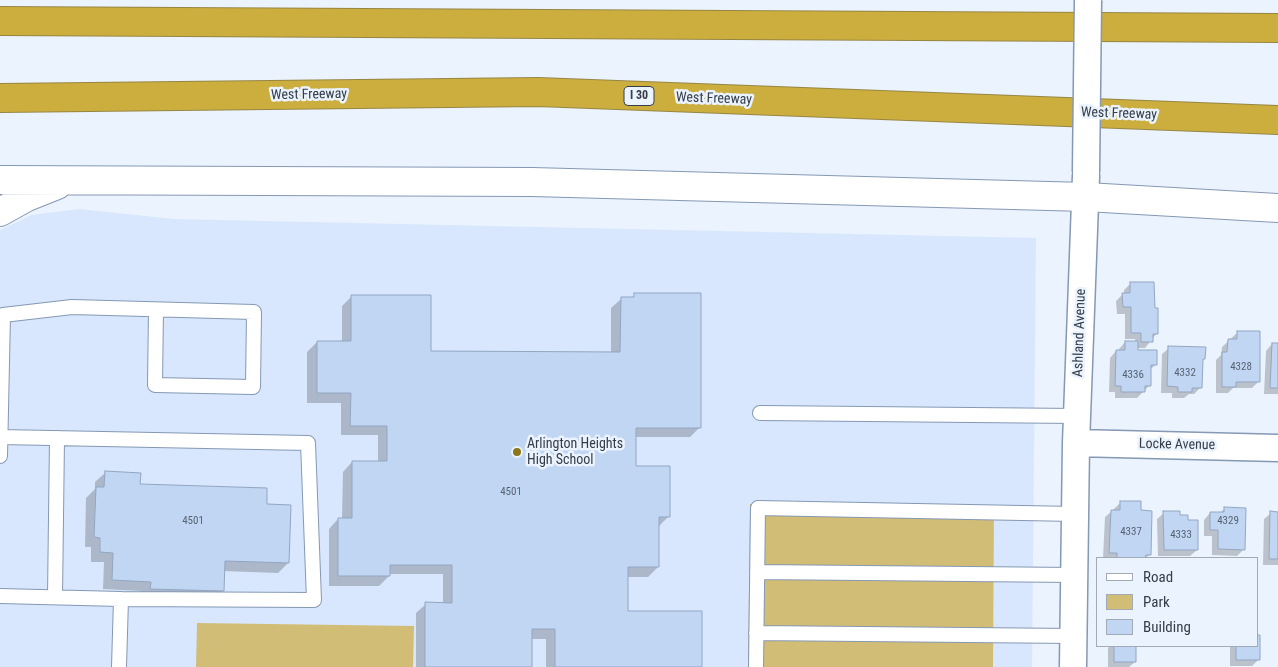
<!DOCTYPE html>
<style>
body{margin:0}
#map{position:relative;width:1278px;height:667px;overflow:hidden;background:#eaf3fe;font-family:"Roboto Condensed",sans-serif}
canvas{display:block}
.legend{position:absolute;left:1096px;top:557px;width:162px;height:90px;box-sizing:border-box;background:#eaf3fe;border:1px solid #a1aab5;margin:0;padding:6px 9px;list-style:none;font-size:15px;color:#343d48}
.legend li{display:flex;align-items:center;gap:10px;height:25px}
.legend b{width:25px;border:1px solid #a1aab5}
</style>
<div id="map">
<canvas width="1278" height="667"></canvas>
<ul class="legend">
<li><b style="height:6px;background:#fff"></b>Road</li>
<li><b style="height:14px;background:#d2bd76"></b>Park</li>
<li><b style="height:14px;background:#c1d6f3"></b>Building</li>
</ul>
</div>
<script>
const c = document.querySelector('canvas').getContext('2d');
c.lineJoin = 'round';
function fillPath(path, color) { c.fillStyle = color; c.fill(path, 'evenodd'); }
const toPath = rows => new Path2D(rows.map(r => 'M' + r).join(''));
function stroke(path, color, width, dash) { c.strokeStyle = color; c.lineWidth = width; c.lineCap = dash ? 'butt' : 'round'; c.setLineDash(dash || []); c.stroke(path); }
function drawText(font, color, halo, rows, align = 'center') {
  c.font = font + ' "Roboto Condensed",sans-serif'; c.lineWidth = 5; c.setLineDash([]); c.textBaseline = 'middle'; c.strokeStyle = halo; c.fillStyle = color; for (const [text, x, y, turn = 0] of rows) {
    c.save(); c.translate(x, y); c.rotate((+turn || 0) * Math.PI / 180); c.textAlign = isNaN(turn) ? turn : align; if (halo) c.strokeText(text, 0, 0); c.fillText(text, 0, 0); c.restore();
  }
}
const built = toPath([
 [79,209,173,219,1036,238,1032,667,0,667,0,230,32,215]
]);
const green = toPath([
 [750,504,994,506,993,667,748,667],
 [197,623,414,626,413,667,196,667]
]);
const shadow = toPath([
 [1131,283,1153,309,1157,333,1145,348,1137,348,1137,351,1156,364,1150,370,1150,385,1137,398,1115,398,1115,392,1109,392,1110,358,1116,351,1119,351,1119,349,1125,342,1135,342,1135,339,1125,339,1125,314,1117,314,1116,301,1123,294,1124,294,1124,290],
 [635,294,700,427,690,437,635,437,634,467,668,517,658,527,658,567,648,577,626,577,626,612,701,667,546,667,546,639,530,639,530,667,416,667,416,613,426,604,443,604,443,574,389,574,389,576,379,586,329,586,329,529,338,519,342,519,343,472,352,462,378,463,378,435,341,435,341,403,307,403,307,352,317,342,342,342,342,306,352,296,430,352,611,353,611,308,621,299,631,299],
 [1238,332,1258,382,1252,388,1233,388,1228,393,1216,393,1216,360,1221,355,1222,347],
 [1272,344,1278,344,1278,394,1264,394,1266,351],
 [1169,348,1204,359,1202,361,1201,387,1194,394,1189,394,1184,398,1172,398,1172,393,1161,393,1162,354],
 [105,473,139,485,265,505,288,563,278,573,223,571,223,591,213,600,141,598,141,591,103,589,104,562,91,562,91,547,85,547,86,498,95,489,95,482],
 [1121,502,1150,554,1146,558,1103,558,1105,517,1112,511,1114,511,1114,509],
 [1224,509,1244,549,1237,556,1212,555,1212,536,1204,536,1204,520,1210,513,1220,513],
 [1164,513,1179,516,1187,521,1197,550,1190,556,1158,556,1157,519],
 [1271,513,1278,513,1278,565,1263,565,1264,519],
 [1257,637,1258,637,1259,659,1252,666,1230,666,1230,646,1257,646],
 [1110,646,1135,646,1135,662,1129,667,1108,667,1108,648]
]);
const building = toPath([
 [1130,282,1154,282,1155,308,1158,308,1158,334,1153,334,1153,342,1141,342,1141,333,1131,333,1131,307,1123,307,1122,293,1130,293,1130,282],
 [634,293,701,293,701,428,636,428,636,466,670,466,670,517,659,517,659,567,628,567,628,611,702,611,702,667,555,667,555,629,532,629,532,667,425,667,425,602,452,603,452,565,390,565,390,576,338,576,338,518,352,518,352,461,387,461,387,426,350,426,351,393,317,393,317,341,351,341,351,295,431,295,431,351,620,352,621,297,634,297,634,293],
 [1237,331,1260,331,1260,382,1236,382,1236,387,1222,387,1222,352,1227,352,1228,339,1237,339,1237,331],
 [1125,341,1138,341,1138,350,1157,350,1157,365,1151,365,1151,386,1145,386,1145,392,1121,392,1121,386,1115,386,1116,350,1125,350,1125,341],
 [1272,343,1278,343,1278,388,1270,388,1272,343],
 [1168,346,1206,347,1205,359,1203,359,1202,388,1192,388,1192,392,1178,392,1178,387,1167,386,1168,346],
 [105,471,141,473,140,484,267,488,267,504,291,505,289,563,225,561,224,591,150,589,151,582,112,580,113,553,100,552,100,538,94,537,96,487,104,487,105,471],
 [1120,501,1141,501,1141,510,1152,511,1151,555,1146,555,1145,558,1117,558,1117,553,1109,553,1111,510,1120,510,1120,501],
 [1224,507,1246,508,1245,550,1218,549,1218,530,1210,530,1210,512,1224,512,1224,507],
 [1163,511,1180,511,1180,515,1188,515,1188,520,1198,520,1198,550,1164,550,1163,511],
 [1270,511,1278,512,1278,559,1269,559,1270,511],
 [1257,635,1260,635,1260,660,1236,660,1236,646,1257,646,1257,635],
 [1114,646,1136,646,1136,662,1114,662,1114,646]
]);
const service = toPath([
 [760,413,1077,416],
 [0,437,308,443,314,600,121,599,119,667],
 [0,456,3,315,72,307,254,312,253,387,155,385,156,310],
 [757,572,1074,575],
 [0,596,121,599],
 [55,597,57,438],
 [756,633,1074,636],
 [756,667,758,508,1075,514]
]);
const minor = toPath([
 [1076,443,1278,448],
 [1073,667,1076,443,1086,176]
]);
const secondary = toPath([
 [0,180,532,182,1086,197,1278,208],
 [0,212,27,197,57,185]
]);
const motorway = toPath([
 [0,21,1278,28],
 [0,98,538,92,1278,120]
]);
const minorBridge = toPath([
 [1086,172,1088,0]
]);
const markers = [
 [517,452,5,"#8d751a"]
];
const numberNames = [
 ["4328",1241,367],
 ["4332",1185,373],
 ["4336",1133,375],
 ["4501",511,492],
 ["4501",193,521],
 ["4329",1228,521],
 ["4337",1131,532],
 ["4333",1181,535]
];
const shields = [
 [639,96,30]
];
const shieldNames = [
 ["I 30",639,96]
];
const streetNames = [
 ["West Freeway",309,95,-1],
 ["West Freeway",714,99,2],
 ["West Freeway",1119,114,2],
 ["Ashland Avenue",1080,333,-88],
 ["Locke Avenue",1177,445,1]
];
const poiNames = [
 ["Arlington Heights",527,444],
 ["High School",527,460]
];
fillPath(built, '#d8e7fd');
fillPath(green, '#d2bd76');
fillPath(shadow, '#0003');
fillPath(building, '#c1d6f3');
stroke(building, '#92a6c2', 1);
stroke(service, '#8598b4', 16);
stroke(minor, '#8598b4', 29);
stroke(secondary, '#8598b4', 30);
stroke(motorway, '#978642', 30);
stroke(service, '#fff', 14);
stroke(minor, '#fff', 26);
stroke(secondary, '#fff', 28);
stroke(motorway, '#ccae3f', 28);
stroke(minorBridge, '#8598b4', 29, []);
stroke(minorBridge, '#fff', 26);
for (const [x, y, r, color] of markers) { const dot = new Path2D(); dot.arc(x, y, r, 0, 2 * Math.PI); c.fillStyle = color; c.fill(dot); stroke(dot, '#eaf3fe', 2); }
drawText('11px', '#576373', null, numberNames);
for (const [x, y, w] of shields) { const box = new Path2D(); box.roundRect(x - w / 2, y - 9.5, w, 19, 4); c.fillStyle = '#eaf3fe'; c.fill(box); stroke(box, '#343d48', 1); }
drawText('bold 12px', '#343d48', null, shieldNames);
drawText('14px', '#343d48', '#eaf3fe', streetNames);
drawText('14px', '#343d48', '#eaf3fe', poiNames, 'left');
</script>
